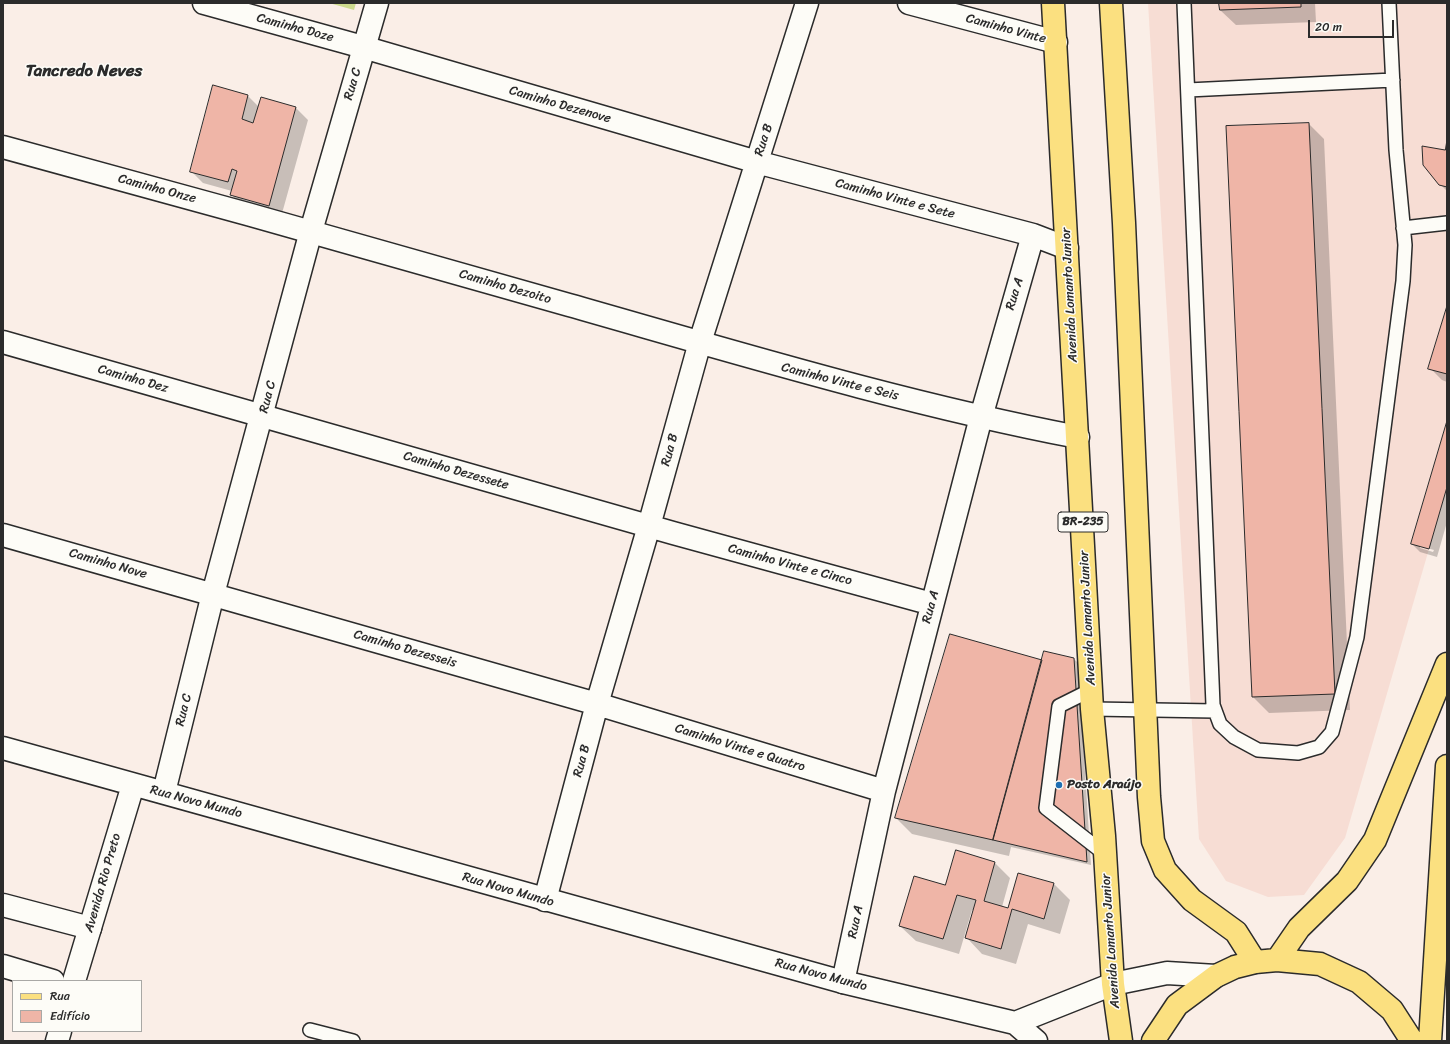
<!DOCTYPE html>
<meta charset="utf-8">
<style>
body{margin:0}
#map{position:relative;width:1450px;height:1044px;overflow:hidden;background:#faeee7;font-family:Sriracha,sans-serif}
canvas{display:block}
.frame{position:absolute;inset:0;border:4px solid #2b2b2b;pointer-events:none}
.legend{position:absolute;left:12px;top:980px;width:130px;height:52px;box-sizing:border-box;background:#fdfcf7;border:1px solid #a9a8a5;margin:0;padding:5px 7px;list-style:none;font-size:12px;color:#2b2b2b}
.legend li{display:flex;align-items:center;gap:8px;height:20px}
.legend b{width:20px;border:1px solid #a9a8a5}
.scale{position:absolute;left:1308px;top:20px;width:86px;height:18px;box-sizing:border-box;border:2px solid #2b2b2b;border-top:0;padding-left:5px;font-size:12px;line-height:14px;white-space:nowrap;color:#2b2b2b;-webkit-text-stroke:3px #fdfcf7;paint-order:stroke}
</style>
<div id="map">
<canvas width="1450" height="1044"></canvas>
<div class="frame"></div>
<ul class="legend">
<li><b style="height:5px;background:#fbe080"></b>Rua</li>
<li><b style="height:11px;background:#efb5a7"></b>Edifício</li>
</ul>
<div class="scale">20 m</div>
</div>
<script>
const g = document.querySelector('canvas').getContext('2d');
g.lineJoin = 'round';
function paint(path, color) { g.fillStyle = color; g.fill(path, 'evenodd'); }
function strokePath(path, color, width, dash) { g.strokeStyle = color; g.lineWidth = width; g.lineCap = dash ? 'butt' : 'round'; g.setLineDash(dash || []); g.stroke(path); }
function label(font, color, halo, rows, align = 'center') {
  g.font = font + ' Sriracha,sans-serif'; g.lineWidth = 3; g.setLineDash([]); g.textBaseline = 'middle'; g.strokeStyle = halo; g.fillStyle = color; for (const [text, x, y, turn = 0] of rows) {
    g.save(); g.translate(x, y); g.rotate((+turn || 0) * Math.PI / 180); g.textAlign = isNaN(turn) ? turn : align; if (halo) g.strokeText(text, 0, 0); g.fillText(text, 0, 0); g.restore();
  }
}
paint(new Path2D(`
 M1148,3H1447V487L1345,838L1304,895L1268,897L1226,881L1199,839Z`), '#f7ddd4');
paint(new Path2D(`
 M329,3H356L354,10Z`), '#cdda8d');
paint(new Path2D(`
 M1220,3H1315L1316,22L1236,25L1220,10Z
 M214,86L248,96L259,107L262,98L296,108L308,120L281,217L243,207L231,194L232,191L203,183L191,171Z
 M1309,124L1324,139L1350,710L1269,713L1253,697L1228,127Z
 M1447,147V191L1440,184Z
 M1447,310V382L1442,380L1430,368Z
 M1447,425V522L1437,557L1420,552L1412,544ZM1420,546L1434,550L1433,552L1420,548Z
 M1074,659L1078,663L1091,865L1011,847L1009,856L912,834L896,818L1041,661Z
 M995,863L1010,878L1002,907L1008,909L1018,874L1054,884L1070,900L1060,934L1028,924L1016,964L982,954L967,938L974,910H972L959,954L916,941L900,926L946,887Z`), '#0003');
const building = new Path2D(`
 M1219,3H1301V7L1220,10Z
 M213,85L248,95L242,119L253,123L261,97L296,107L269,206L230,195L237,171L232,169L228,182L190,172Z
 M1309,123L1335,694L1252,697L1226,126Z
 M1447,140V187L1439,185L1423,165L1422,146L1445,150Z
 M1447,306V374L1428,369Z
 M1447,421V487L1429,549L1411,544Z
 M950,634L1042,660L993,840L895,818Z
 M1044,651L1074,658L1087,862L993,840Z
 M956,850L995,862L984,901L1008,908L1018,873L1054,883L1044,919L1012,909L1001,949L965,938L976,900L957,895L943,939L899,926L914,876L945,885Z`);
paint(building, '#efb5a7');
strokePath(building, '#2b2b2b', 1);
const lane = new Path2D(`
 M1184,3L1213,705L1220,724L1234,737L1258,750L1298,753L1319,747L1332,732L1357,637L1403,281L1405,245L1396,150L1389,3
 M1188,90L1393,80
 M1403,228L1447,223
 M1091,690L1059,706L1046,808L1105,854
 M1092,709L1215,711
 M310,1030L353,1041`);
const street = new Path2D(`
 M204,3L363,47L764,164L1033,235L1067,248
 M909,3L1056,42
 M3,147C192,198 381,251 569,305C738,353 906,404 1078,437
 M3,342L673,533L932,604
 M3,535L597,704L884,791
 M545,900L597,704L649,526L700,342L807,3
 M3,905L90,928
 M3,966L53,981
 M843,982L884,791L981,417L1033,235`);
const secondary = new Path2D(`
 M3,748L843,982L1015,1023L1036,1041
 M164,792L213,594L311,231L377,3
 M74,981L133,785
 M1015,1023L1113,984L1167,973L1216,976
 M57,1041L60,1031`);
const primary = new Path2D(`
 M1053,3L1092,709L1104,836L1113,984L1121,1041
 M1111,3L1124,223L1149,797L1153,841L1165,870L1192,900L1236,932L1255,962`);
const highway = new Path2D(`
 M1277,960L1299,928L1347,881L1375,840L1447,664
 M1153,1041L1177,1005L1216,976L1235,967L1255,962L1277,960L1320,964L1359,982L1392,1010L1412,1041
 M1430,1041L1447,766`);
strokePath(lane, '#2b2b2b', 16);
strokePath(street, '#2b2b2b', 25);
strokePath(secondary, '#2b2b2b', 25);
strokePath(primary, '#2b2b2b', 25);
strokePath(highway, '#2b2b2b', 25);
strokePath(lane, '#fdfcf7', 13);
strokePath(street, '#fdfcf7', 22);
strokePath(secondary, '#fdfcf7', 22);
strokePath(primary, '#fbe080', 22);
strokePath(highway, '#fbe080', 22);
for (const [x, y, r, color] of [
 [1059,785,4,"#1f6fb2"]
]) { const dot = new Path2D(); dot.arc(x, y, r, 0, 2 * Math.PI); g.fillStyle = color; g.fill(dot); strokePath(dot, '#fdfcf7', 1.5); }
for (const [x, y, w] of [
 [1083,522,50]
]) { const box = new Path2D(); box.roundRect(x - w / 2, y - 10, w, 20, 3); g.fillStyle = '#fdfcf7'; g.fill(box); strokePath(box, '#2b2b2b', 1); }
label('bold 12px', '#2b2b2b', null, [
 ["BR-235",1083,522]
]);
label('13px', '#2b2b2b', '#fdfcf7', [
 ["Caminho Doze",295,28,15],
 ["Caminho Vinte",1006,29,15],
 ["Rua C",353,84,-74],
 ["Caminho Dezenove",560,105,16],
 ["Rua B",764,140,-72],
 ["Caminho Onze",157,189,15],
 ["Caminho Vinte e Sete",895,199,15],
 ["Caminho Dezoito",505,287,16],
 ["Rua A",1015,294,-73],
 ["Avenida Lomanto Junior",1070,295,-93],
 ["Caminho Dez",133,379,16],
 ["Caminho Vinte e Seis",840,382,14],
 ["Rua C",268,397,-75],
 ["Rua B",670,450,-75],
 ["Caminho Dezessete",456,471,16],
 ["Caminho Nove",108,564,16],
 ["Caminho Vinte e Cinco",790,565,15],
 ["Rua A",931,607,-75],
 ["Avenida Lomanto Junior",1088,618,-93],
 ["Caminho Dezesseis",405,649,16],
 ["Rua C",184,710,-76],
 ["Caminho Vinte e Quatro",740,748,17],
 ["Rua B",582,761,-75],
 ["Rua Novo Mundo",196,802,15],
 ["Avenida Rio Preto",103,883,-74],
 ["Rua Novo Mundo",508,890,16],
 ["Rua A",856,922,-78],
 ["Avenida Lomanto Junior",1111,941,-94],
 ["Rua Novo Mundo",821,975,15]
]);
label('bold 13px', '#2b2b2b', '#fdfcf7', [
 ["Posto Araújo",1067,785]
], 'left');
label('bold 17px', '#2b2b2b', '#fdfcf7', [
 ["Tancredo Neves",84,72]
]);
</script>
